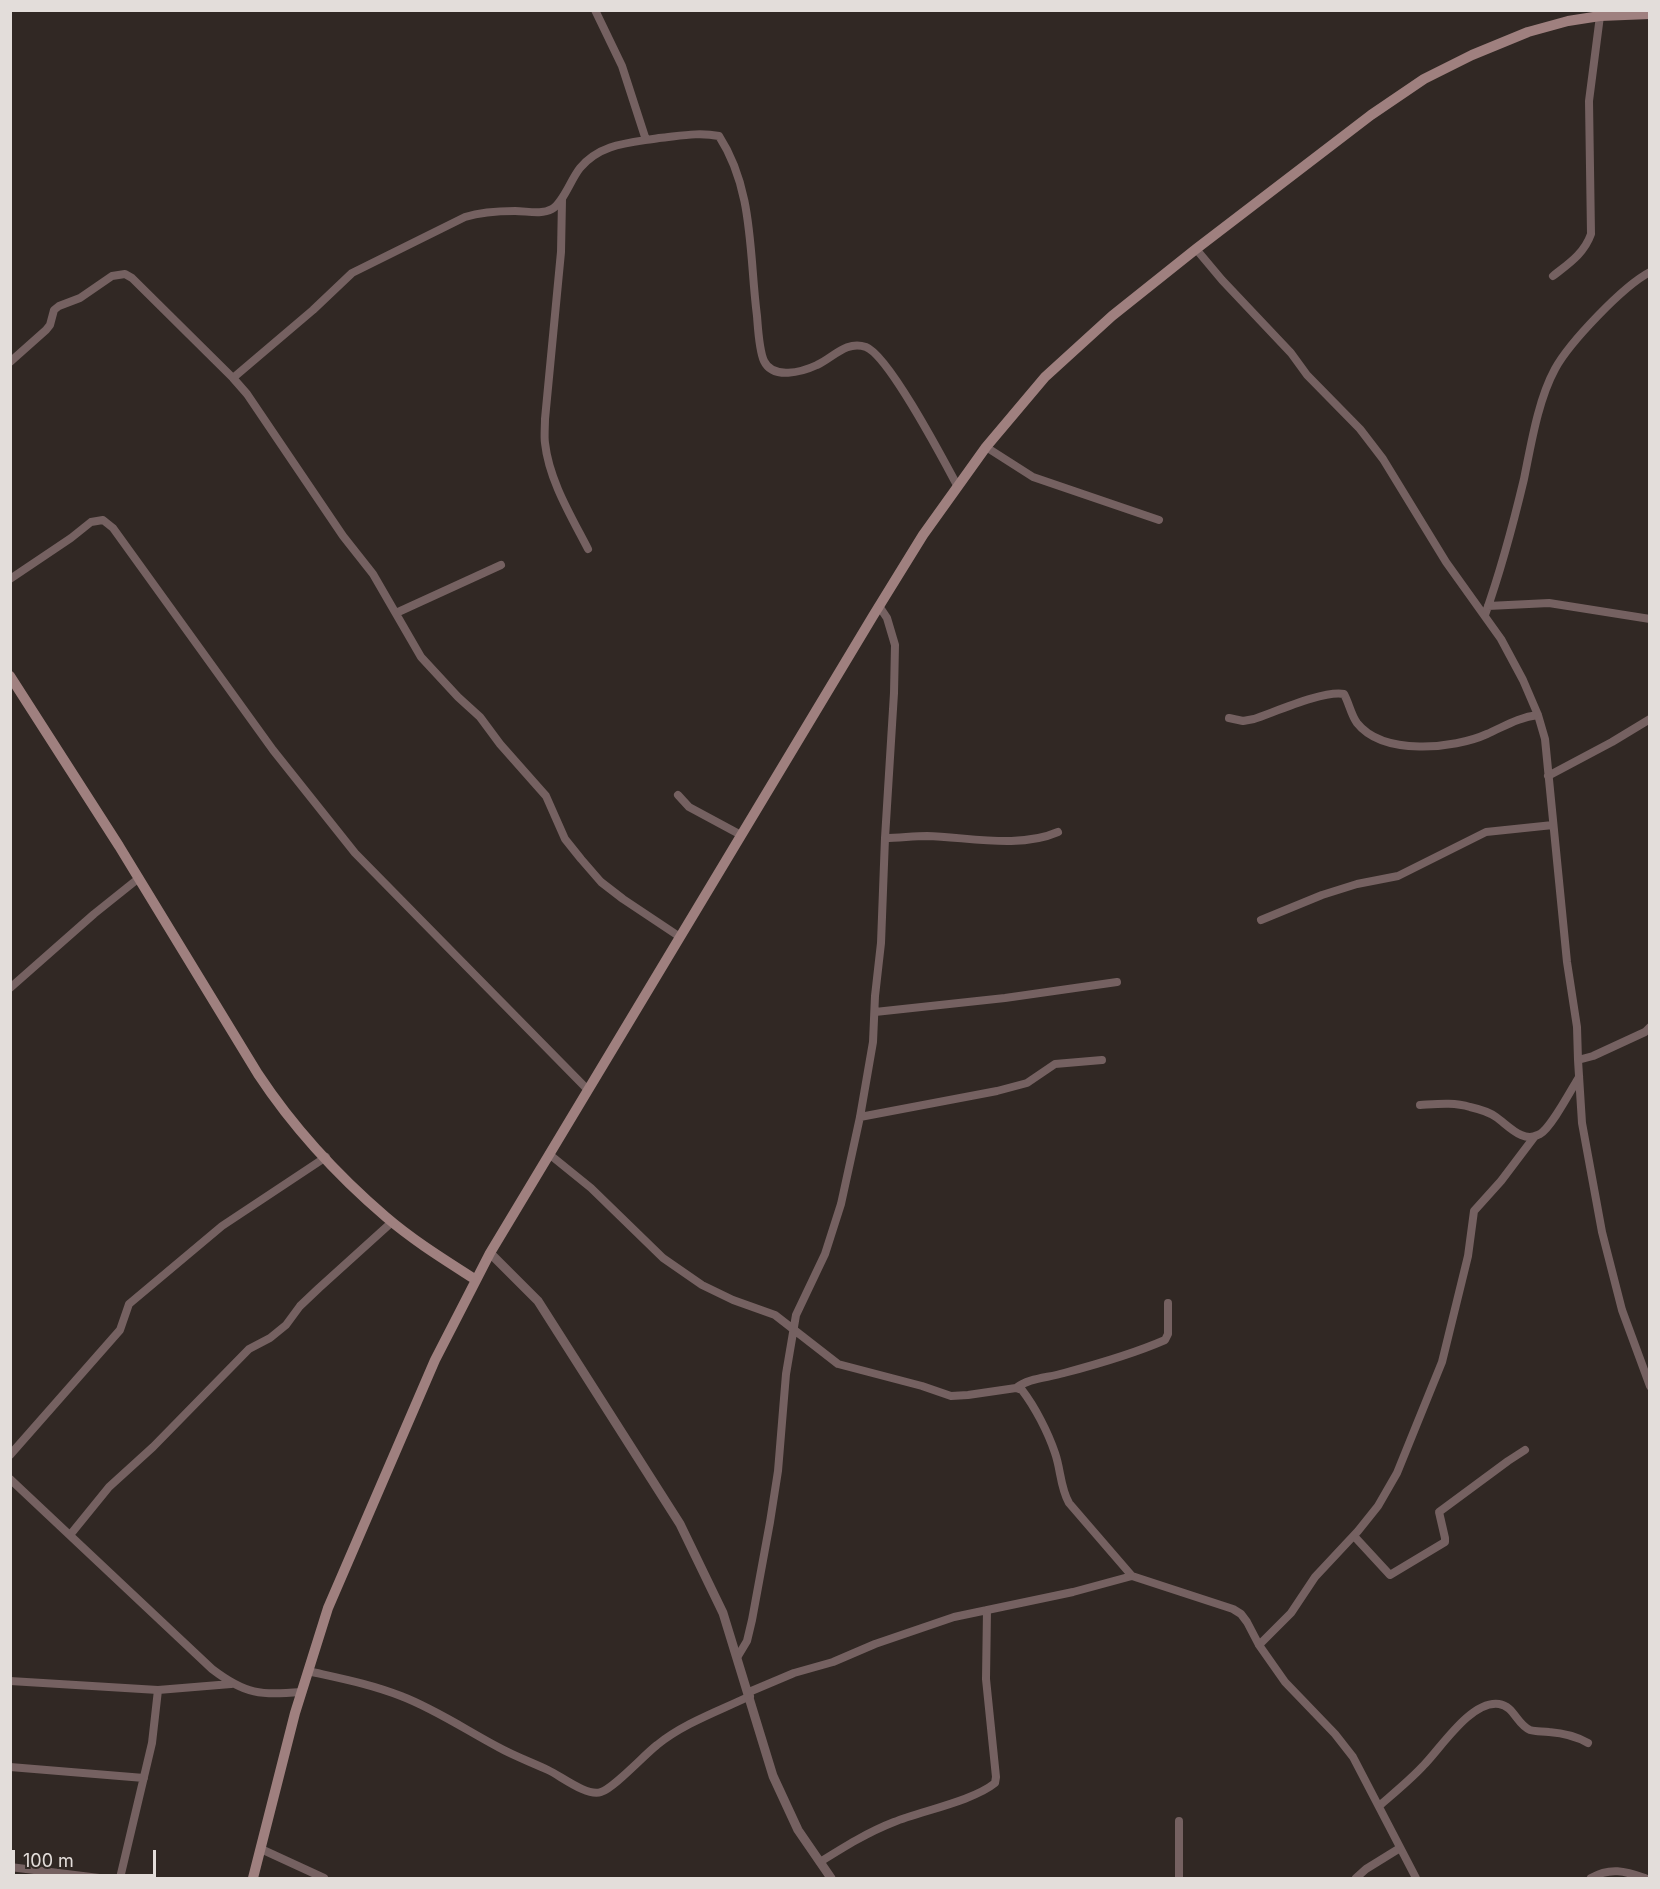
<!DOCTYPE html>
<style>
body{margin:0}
#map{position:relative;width:1660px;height:1889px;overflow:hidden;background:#312824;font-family:Inter,sans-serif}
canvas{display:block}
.frame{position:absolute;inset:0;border:12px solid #e3ddda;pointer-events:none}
.scale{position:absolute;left:12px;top:1850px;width:144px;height:27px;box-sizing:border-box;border:3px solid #e3ddda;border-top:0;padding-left:8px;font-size:18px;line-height:21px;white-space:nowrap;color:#e3ddda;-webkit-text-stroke:4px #312824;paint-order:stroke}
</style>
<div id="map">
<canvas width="1660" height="1889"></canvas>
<div class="frame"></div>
<div class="scale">100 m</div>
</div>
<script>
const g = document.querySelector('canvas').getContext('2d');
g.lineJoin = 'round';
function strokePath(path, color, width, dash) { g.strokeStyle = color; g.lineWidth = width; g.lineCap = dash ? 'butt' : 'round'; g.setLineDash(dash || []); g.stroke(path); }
strokePath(new Path2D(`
 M595,10L622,66L646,140
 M562,200L561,252L545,419C545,427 544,436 545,443C549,480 571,516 588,549
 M1196,249L1222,280L1291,353L1307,375L1360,429L1383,459L1446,562L1501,639L1523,680L1538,715L1545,739L1567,962L1577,1027L1578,1060
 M1553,276C1568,264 1584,254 1591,234L1589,101L1600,16
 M10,362L46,330L50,325L54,310L59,306L80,298L112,276L125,274L132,278L233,378L247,394L343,536L373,574L421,657L458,697L480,717L500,744L546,796L565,839L581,859L601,882L623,899L680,937
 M233,378L313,310L352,273L465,217C481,212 498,211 515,211C527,211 541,215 552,209C563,203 571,179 580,168C601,143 630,143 659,138C680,136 698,132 719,136C754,190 749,254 757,316C758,328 759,350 764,361C773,380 802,372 817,365C833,358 846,340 866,347C889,356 944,461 958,487
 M986,447L1033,477L1159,520
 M10,579L71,538L91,522L103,520L113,528L273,750L355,853L588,1090
 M1488,606L1549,603L1650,619
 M396,613L501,565
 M1485,615C1501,570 1513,525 1524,479C1531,445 1538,400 1555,369C1569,343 1623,286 1650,272
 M1229,718L1243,721L1254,719C1275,712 1324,690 1344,694C1349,703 1351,715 1357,723C1383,756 1454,749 1487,734C1505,726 1519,717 1538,715
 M1548,776L1612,742L1650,719
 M678,795L689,807L741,835
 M885,838C899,838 913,836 927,836C968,837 1019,849 1058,832
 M1261,920L1322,895L1357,884L1398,876L1486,832L1553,825
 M10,988L94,914L139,878
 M875,1012L1005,998L1117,982
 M1650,1027L1645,1032L1593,1056L1578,1060L1582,1123L1602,1232L1622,1310L1650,1386
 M1420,1105C1437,1104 1454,1102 1470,1107C1479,1109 1489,1112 1496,1117C1509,1126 1523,1144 1540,1134C1551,1128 1571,1090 1579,1077
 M860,1117L997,1091L1027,1083L1055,1064L1102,1060
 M549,1154L591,1188L663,1258L702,1285L733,1300L775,1315L838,1364L922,1386L951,1396L968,1395L1016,1388L1022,1390C1035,1407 1048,1432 1055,1453C1061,1470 1060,1487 1069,1503L1132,1576
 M1016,1388C1029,1378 1047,1378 1064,1373C1098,1364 1133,1354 1165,1340L1168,1334V1303
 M10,1455L120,1330L129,1304L222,1226L326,1157
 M10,1479L212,1669C246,1695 260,1695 302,1692
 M70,1535L109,1487L153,1447L249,1349L270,1338L286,1325L300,1306L319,1288L392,1222
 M1354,1536L1390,1575L1445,1542V1538L1439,1512L1508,1461L1525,1450
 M1259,1645L1291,1613L1315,1577L1358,1531L1378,1506L1397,1473L1442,1362L1468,1256L1474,1211L1501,1181L1535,1136
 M738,1656L747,1641L752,1620L770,1522L778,1471L786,1374L796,1315L825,1254L841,1204L860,1117L873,1042L875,996L881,943L885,838L894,693L895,645L887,618L879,606
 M308,1671C339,1678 371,1684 401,1696C435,1709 466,1730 498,1747C514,1756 531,1762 548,1770C561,1776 587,1797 601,1792C614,1788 644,1755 657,1745C684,1723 719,1711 750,1696
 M10,1681L158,1690L231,1684
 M749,1692L794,1673L833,1662L875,1644L954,1617L1073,1592L1132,1576L1233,1609L1241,1614L1247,1622L1259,1645L1285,1682L1335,1734L1353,1757L1416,1878
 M10,1767L144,1778
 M1379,1806C1394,1793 1410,1780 1423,1766C1441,1748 1471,1700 1499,1704C1514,1706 1517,1725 1530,1730C1536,1732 1543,1731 1549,1732C1562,1733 1576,1736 1588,1743
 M1179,1821V1878
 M261,1849L324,1878
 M820,1862C844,1847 868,1832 894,1822C921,1811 973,1801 995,1783L996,1777L986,1679L987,1610
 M10,1867L99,1878
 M120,1878L152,1743L158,1690
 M1356,1878L1366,1869L1400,1848
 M1591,1878C1610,1867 1625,1871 1645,1878`), '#756161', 8);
strokePath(new Path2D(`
 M490,1253L538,1301L680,1524L723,1613L773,1776L798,1830L831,1878`), '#756161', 9);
strokePath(new Path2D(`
 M10,676L119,846L258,1074C293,1127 337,1175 386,1217C414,1241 445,1260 476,1280
 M253,1878L295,1713L328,1608L435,1360L490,1253L873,616L923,535L986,447L1045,377L1112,316L1196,249L1371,115L1424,79L1472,55L1528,32L1568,21L1600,16L1650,14`), '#9f807f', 10);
</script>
